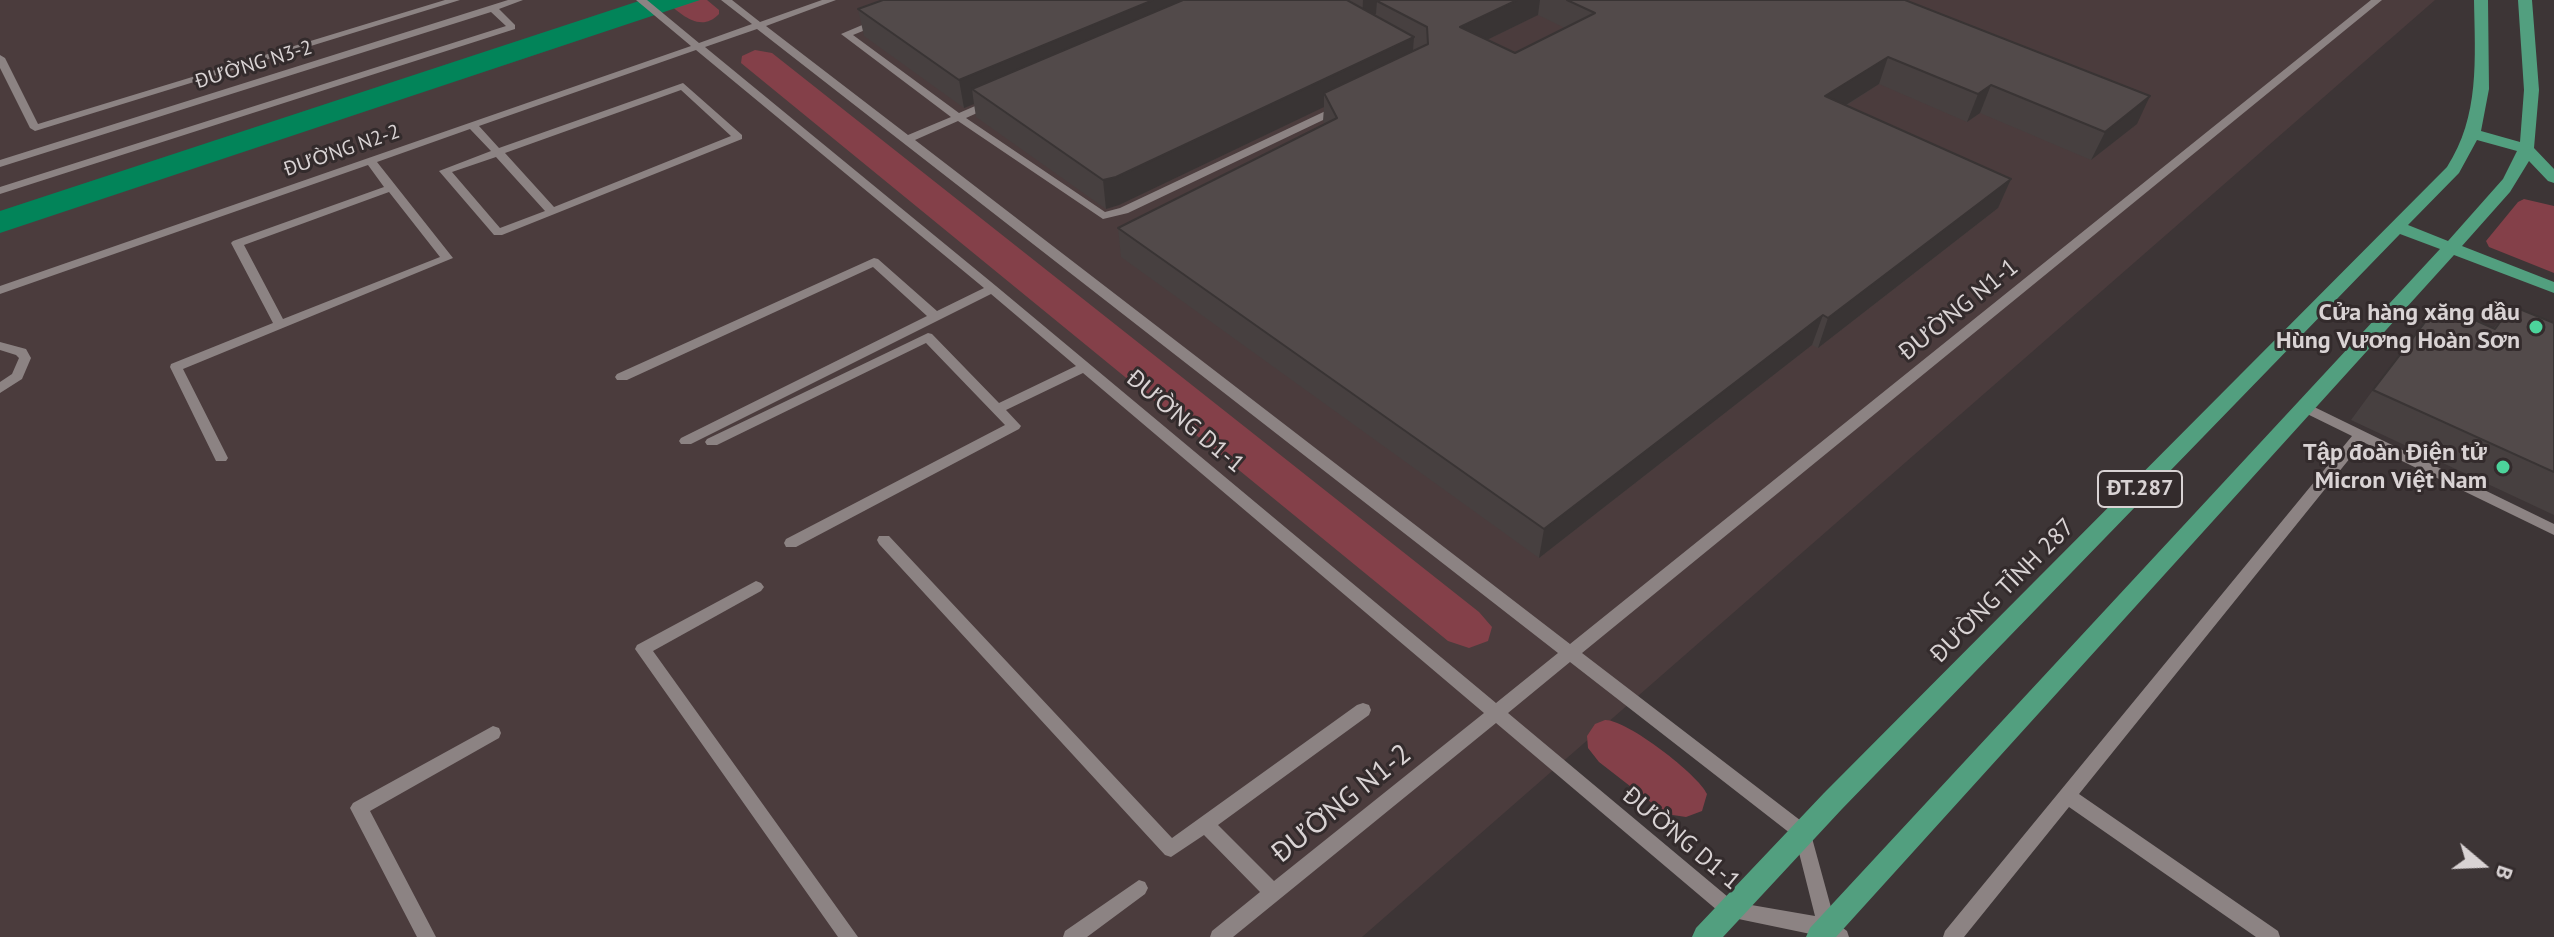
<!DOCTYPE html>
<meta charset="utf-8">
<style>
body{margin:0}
#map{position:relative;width:2554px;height:937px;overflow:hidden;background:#3d3536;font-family:"PT Sans",sans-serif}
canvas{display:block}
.north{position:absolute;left:2442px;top:825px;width:80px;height:80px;-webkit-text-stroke:6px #332b2c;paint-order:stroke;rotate:109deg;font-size:22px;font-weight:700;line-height:32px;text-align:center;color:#d9d3d4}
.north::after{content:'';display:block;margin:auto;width:28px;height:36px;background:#d9d3d4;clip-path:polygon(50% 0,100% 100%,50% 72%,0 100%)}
</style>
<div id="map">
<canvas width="2554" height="937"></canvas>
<div class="north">B</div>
</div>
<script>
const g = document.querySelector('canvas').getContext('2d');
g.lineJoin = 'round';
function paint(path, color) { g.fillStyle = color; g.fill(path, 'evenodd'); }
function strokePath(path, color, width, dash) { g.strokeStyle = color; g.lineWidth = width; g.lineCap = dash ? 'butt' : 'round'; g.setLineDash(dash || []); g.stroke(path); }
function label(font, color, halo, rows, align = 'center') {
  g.font = font + ' "PT Sans",sans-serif'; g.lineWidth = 6; g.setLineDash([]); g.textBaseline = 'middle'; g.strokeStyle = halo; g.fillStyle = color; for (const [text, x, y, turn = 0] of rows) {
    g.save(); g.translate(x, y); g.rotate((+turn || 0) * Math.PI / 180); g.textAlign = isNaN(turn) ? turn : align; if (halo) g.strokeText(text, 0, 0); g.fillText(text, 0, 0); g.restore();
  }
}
paint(new Path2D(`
 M0,0H2435L1362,937H0Z`), '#4b3c3d');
paint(new Path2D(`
 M664,0H707L719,10V14C700,34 680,13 664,0Z
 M755,50L772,53L1479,612L1492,627L1488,641L1469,648L1448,641L741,63L742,56Z
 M2524,199L2554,206V273L2489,247L2486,241L2518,202Z
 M1605,720C1626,719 1699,775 1707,794L1702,811L1686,817L1666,814L1599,762L1588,748L1587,736L1595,724Z`), '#844049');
paint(new Path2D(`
 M642,0H700L0,233V211Z`), '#028459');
paint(new Path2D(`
 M445,0H460L35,131L30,128L0,68V55L5,58L38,124Z
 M508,0H523L499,9L515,25V29L0,194V187L506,26L491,12L0,167V160Z
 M636,0H647L699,43L752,24L721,0H732L760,22L822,0H836L766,26L908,135L951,117L841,34L874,20H880V24L853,35L959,113L989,100H997V104L966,118L1105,212L1120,208L1334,107H1342V111L1128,213L1103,219L958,121L915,140L1570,644L2371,0H2382L1582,653L1809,827L1835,922L1847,931L1849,937H1825L1724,916L1496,723L1233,937H1210L1212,931L1260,892L1204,835L1171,857L1165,855L879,544L877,540L879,536H889L1172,838L1357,705L1363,703L1369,705L1371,710L1369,715L1218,825L1274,881L1484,713L1083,373L1006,410L1021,426L1019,429L796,547H786L784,543L786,539L1005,425L926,343L717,445H707L705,442L707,439L928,333L932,334L999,403L1076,366L991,294L691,444H681L679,441L681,438L927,316L873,267L627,380H617L615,377L617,374L874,258L878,259L937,311L984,288L696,50L479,126L499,148L683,83L742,135V139L502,235H494L439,171L491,151L470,129L377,162L453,258L183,369L228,458L226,461H216L170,367L171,364L273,323L231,243L233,241L384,187L368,165L0,294V286L691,46ZM757,29L1558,653L1496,703L996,286L705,47ZM681,90L731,136L554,207L505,153ZM496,157L545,211L500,228L452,172ZM389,192L440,257L283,319L244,245ZM1570,662L1795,837L1815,916L1734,902L1508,713Z
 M0,342L26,349L31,358L22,379L0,393V382L12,374L19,358L16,355L0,350Z
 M2304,402L2554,524V535L2363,442L2079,794L2278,931L2280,937H2256L2069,807L1964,937H1943L1945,931L2352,436L2299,410L2297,407L2299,404Z
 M756,581L761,583L764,587L761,591L653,651L858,937H838L635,649L637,645Z
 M493,726L499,728L501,733L499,738L370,811L436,937H417L350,808L353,803Z
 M1139,880L1145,882L1148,888L1145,894L1087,937H1063L1065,931Z`), '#8c8383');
paint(new Path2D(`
 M2474,0H2488L2489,89L2481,131L2520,142L2524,90L2518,0H2532L2539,90L2534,148L2554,169V183L2548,181L2529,161L2510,192L2462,246L2554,282V293L2454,255L1836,937H1806L1810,928L2440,249L2400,234L1842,809L1723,937H1692L1696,928L1824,793L2447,167C2480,116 2475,59 2474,0ZM2477,140L2517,151L2503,179L2448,241L2408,225L2459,173Z`), '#529f7f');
paint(new Path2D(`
 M883,0H1905L2137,124L2091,160L1980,113L1967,122L1879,84L1846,106L2011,179L1998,208L1818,348L1812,345L1539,558L1121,257L1118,228L1325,124L1323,121L1324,107L1119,205L1106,209L976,117L974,104L964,108L864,36L858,9ZM1538,15L1565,28L1515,53L1487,40Z
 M2512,306L2554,323V515L2351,420L2373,390L2494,328Z`), '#474040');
paint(new Path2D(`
 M1153,0H1217L972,89L974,104L964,108L959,80Z
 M1363,0H1408L1377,1L1376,14L1362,21Z
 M1517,0H1540L1538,15L1458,54L1460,27Z
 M1414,37L1412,64L1324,93V107L1119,205L1106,209L1103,180Z
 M1888,57L1879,84L1816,124L1825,96Z
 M1991,85L1980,113L1967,122L1978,94Z
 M2150,96L2137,124L2091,160L2105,132Z
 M2011,179L1998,208L1818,348L1828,318Z
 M1823,315L1812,345L1539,558L1544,529Z`), '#393434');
const building = new Path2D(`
 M883,0H1153L959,80L858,9Z
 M1183,0H1347L1414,37L1116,177L1103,180L972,89Z
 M1380,0H1517L1460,27L1515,53L1595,13L1567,0H1905L2150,96L2105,132L1991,85L1978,94L1888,57L1825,96L2011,179L1828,318L1823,315L1544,529L1118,228L1337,118L1324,93L1428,44L1427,27L1377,1Z
 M2439,304L2495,329L2512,306L2554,323V472L2373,390Z`);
paint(building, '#524a4a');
strokePath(building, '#393434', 2);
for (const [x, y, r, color] of [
 [2536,327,8,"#4cd39b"],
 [2503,467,8,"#4cd39b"]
]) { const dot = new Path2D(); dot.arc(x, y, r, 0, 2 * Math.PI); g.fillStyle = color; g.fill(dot); strokePath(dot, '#332b2c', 3); }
label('20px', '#d9d3d4', '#332b2c', [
 ["ĐƯỜNG N3-2",254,65,-17],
 ["ĐƯỜNG N2-2",342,151,-19]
]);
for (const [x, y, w] of [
 [2140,489,84]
]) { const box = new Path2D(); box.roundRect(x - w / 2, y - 18, w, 36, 6); g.fillStyle = '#332b2c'; g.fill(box); strokePath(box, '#d9d3d4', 2); }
label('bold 22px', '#d9d3d4', null, [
 ["ĐT.287",2140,489]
]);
label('24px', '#d9d3d4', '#332b2c', [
 ["ĐƯỜNG N1-1",1959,310,-39],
 ["ĐƯỜNG D1-1",1185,422,40],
 ["ĐƯỜNG TỈNH 287",2003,591,-45],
 ["ĐƯỜNG D1-1",1681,839,40]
]);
label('bold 24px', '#d9d3d4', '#332b2c', [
 ["Cửa hàng xăng dầu",2520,313],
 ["Hùng Vương Hoàn Sơn",2520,341],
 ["Tập đoàn Điện tử",2487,453],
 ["Micron Việt Nam",2487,481]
], 'right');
label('28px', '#d9d3d4', '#332b2c', [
 ["ĐƯỜNG N1-2",1342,804,-39]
]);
</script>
